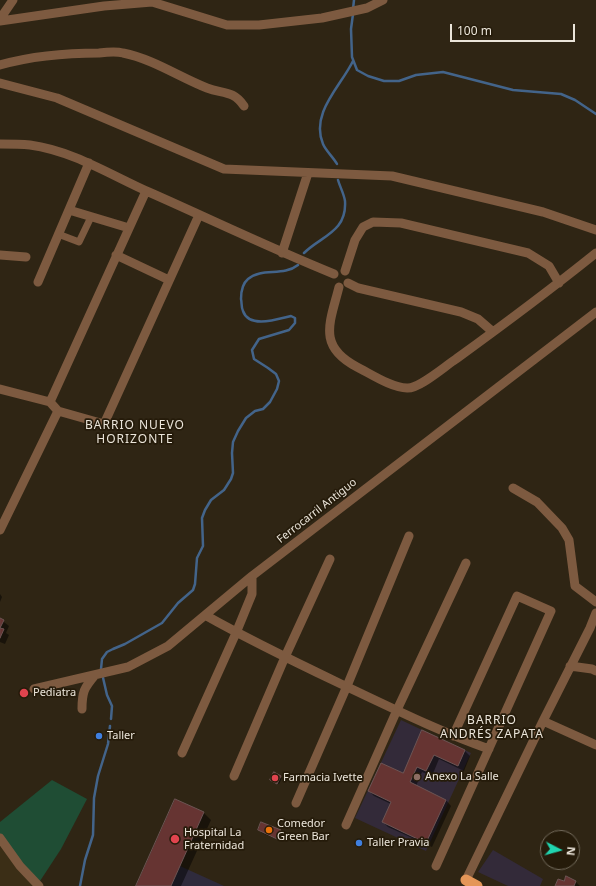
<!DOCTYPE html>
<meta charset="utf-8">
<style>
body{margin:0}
#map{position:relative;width:596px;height:886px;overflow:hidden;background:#2f2514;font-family:"Noto Sans",sans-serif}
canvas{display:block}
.north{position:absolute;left:540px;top:830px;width:40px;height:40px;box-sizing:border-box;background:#251b0a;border:1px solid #746c5d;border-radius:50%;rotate:96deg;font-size:11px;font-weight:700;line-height:16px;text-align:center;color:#ebe5da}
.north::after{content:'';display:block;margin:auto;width:14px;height:18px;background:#20d5b0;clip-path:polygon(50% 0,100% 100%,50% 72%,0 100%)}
.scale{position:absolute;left:450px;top:24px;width:125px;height:18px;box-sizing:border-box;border:2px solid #ebe5da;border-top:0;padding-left:5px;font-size:12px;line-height:14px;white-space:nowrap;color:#ebe5da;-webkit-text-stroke:3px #251b0a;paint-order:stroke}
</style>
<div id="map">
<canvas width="596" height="886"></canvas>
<div class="north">N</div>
<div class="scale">100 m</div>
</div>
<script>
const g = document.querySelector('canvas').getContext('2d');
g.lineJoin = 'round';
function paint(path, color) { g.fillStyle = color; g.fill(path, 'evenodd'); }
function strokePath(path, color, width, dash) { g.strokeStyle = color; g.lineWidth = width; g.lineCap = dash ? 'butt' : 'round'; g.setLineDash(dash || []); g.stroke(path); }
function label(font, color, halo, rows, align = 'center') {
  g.font = font + ' "Noto Sans",sans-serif'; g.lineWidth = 3.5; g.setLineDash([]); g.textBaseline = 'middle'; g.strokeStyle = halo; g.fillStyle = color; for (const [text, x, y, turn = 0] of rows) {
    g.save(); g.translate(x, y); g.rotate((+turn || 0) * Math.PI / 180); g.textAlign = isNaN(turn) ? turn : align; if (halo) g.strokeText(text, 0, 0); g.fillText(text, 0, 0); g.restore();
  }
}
paint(new Path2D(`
 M0,844L34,886H0Z`), '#3b2e16');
paint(new Path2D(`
 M180,866L224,886H171Z`), '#2f2b3c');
paint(new Path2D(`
 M401,720L471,753L426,851L355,818Z
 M493,850L543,879L540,886H508L478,872Z`), '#332a39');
paint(new Path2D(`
 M52,780L87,799L61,849L40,881L18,861L0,836V822Z`), '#1f4d34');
paint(new Path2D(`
 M0,594L2,597L0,602Z
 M0,619L9,626L6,633L9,635L5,644L0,642Z
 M423,731L465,751L470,756L464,771L439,759L432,776L422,772L416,786L446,800L451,806L432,847L388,827L383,822L391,804L374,796L369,791L403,774Z
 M280,777L282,778L279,784L271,780Z
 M176,800L204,813L211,820L181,886H137Z
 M259,830L280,831L284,834L281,841L262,833Z
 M575,881L580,886H557Z`), '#0007');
strokePath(new Path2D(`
 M353,9L354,0
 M353,14L351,29L352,57L357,70L368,76L384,81H399L416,75L443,72L513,90L561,94L575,100L596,114
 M337,164C333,157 326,151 323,144C310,113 341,86 353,61
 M304,253C321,236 347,232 345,201C344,194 340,187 338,180
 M111,719L112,706L107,695L101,669L102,659L107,652L113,649L125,644L162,623L178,603L193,590L195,584L197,558L203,546L202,518L205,510L211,500L224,490L231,479L233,473L232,453L233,442L238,431L246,418L255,411L263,409L270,402L277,389L279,381L276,374L268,368L254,359L252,350L259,339L289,330L295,323V318L291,316C278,319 249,329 243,311C241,307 242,303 241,299C241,292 242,284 248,279C262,267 283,277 298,265
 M80,886L85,860L93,835L94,798L98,776L108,744L110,726`), '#43648a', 2.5);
const building = new Path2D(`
 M0,618L4,620L0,628L4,629L0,638Z
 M422,730L465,750L458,766L434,755L426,771L417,767L410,782L446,800L426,843L382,822L391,802L368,791L381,763L403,773Z
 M274,772L281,776L277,784L270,780Z
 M175,799L204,812L171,886H136Z
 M261,822L281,830L277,839L258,830Z
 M566,876L576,881L574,886H555L558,879L564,881Z`);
paint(building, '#663432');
strokePath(building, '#6c5453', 1);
strokePath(new Path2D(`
 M58,234L79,242L91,217`), '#7d5a40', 7);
strokePath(new Path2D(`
 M152,2L227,25H259L322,18L367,8L383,0
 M0,19L13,0
 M0,21L104,6L152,2L156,0
 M0,65C32,56 66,53 99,53C107,52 116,51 123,53C153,59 179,77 207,88C223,94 233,90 244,106
 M0,83L57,98L224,169L392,176L543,212L596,230
 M0,144C10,144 20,144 30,145C74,151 112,176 151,193C212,220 272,249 334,274
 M69,210L129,228
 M282,253L308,173
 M0,255L26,257
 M116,255L169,280
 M345,271L355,240L363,227L373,222L401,223L528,253L549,266L559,283
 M38,282L89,163
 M348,283L358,288L461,312L478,319L493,332
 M339,287C330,323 317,346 357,367C371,374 392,388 407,388C419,389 445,366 456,359C503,325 550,290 596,253
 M0,389L50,402
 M58,411L104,424L199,215
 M513,488L537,502L562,528L569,540L575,586L596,602
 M0,530L58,411L50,402L146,191
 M205,615C249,640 295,662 341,684C390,707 438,731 489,749
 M570,666L592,669L596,671
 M34,689L128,667L168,646L252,576L596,312
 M82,709C82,692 84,688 95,675
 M543,721L596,745
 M182,753L236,633L252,594V576
 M234,776L285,657L330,559
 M296,803L347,686L409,536
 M346,825L397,710L466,563
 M0,838L20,866L39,886
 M436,866L551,611L517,596L453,736
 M466,880L543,721L590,628L596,613`), '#7d5a40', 9);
strokePath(new Path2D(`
 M466,880L477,886`), '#e49658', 11);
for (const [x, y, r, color] of [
 [24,693,5,"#e0444e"],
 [99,736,4,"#3f7fe0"],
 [417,777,4,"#8d6e63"],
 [275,778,4,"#e0444e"],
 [269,830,4,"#e8710a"],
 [175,839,5,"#e0444e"],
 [359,843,4,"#3f7fe0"]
]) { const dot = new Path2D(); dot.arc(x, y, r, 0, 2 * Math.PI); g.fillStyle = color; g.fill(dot); strokePath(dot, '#251b0a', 1.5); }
label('11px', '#ebe5da', '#251b0a', [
 ["Ferrocarril Antiguo",317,511,-38]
]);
label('11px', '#ebe5da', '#251b0a', [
 ["Pediatra",33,693],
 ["Taller",107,736],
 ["Anexo La Salle",425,777],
 ["Farmacia Ivette",283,778],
 ["Comedor",277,824],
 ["Green Bar",277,837],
 ["Hospital La",184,833],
 ["Fraternidad",184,846],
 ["Taller Pravia",367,843]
], 'left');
g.letterSpacing = '1px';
label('12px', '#ebe5da', '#251b0a', [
 ["BARRIO NUEVO",135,426],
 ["HORIZONTE",135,440],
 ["BARRIO",492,721],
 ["ANDRÉS ZAPATA",492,735]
]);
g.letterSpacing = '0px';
</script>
